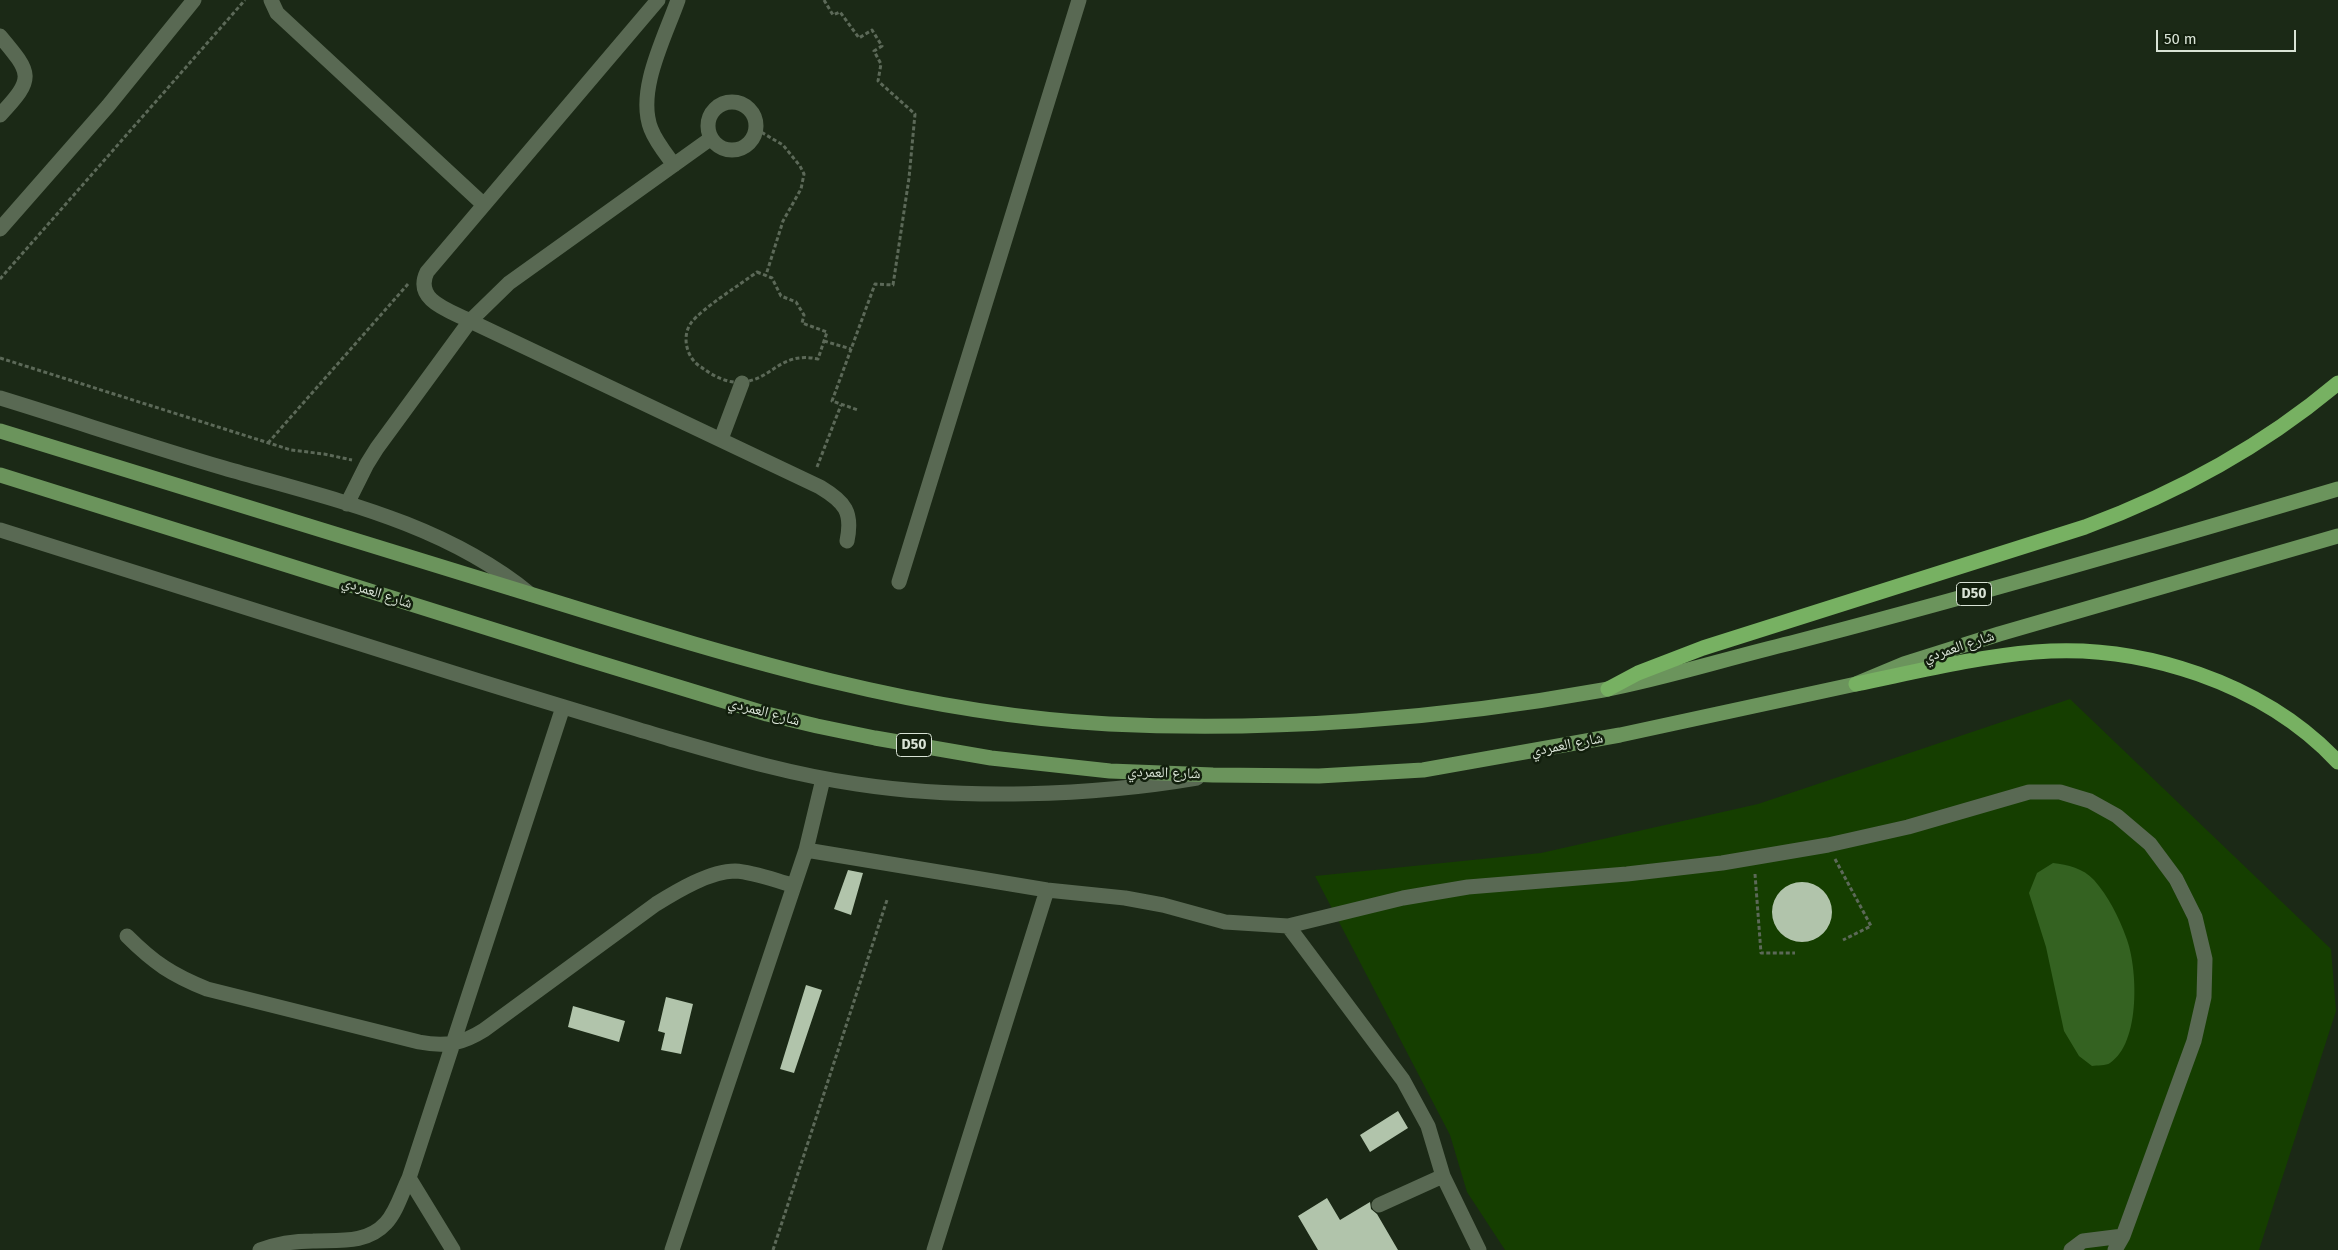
<!DOCTYPE html>
<meta charset="utf-8">
<style>
body{margin:0}
#map{position:relative;width:2338px;height:1250px;overflow:hidden;background:#1b2916;font-family:"Fira Sans",sans-serif}
canvas{display:block}
.scale{position:absolute;left:2156px;top:30px;width:140px;height:22px;box-sizing:border-box;border:2px solid #d9e3d6;border-top:0;padding-left:6px;font-size:15px;line-height:18px;white-space:nowrap;color:#d9e3d6;-webkit-text-stroke:4px #121f0d;paint-order:stroke}
</style>
<div id="map">
<canvas width="2338" height="1250"></canvas>
<div class="scale">50 m</div>
</div>
<script>
const g = document.querySelector('canvas').getContext('2d');
g.lineJoin = 'round';
function paint(path, color) { g.fillStyle = color; g.fill(path, 'evenodd'); }
function strokePath(path, color, width, dash) { g.strokeStyle = color; g.lineWidth = width; g.lineCap = dash ? 'butt' : 'round'; g.setLineDash(dash || []); g.stroke(path); }
function label(font, color, halo, rows, align = 'center') {
  g.font = font + ' "Fira Sans","Noto Naskh Arabic",sans-serif'; g.lineWidth = 5; g.setLineDash([]); g.textBaseline = 'middle'; g.strokeStyle = halo; g.fillStyle = color; for (const [text, x, y, turn = 0] of rows) {
    g.save(); g.translate(x, y); g.rotate((+turn || 0) * Math.PI / 180); g.textAlign = isNaN(turn) ? turn : align; if (halo) g.strokeText(text, 0, 0); g.fillText(text, 0, 0); g.restore();
  }
}
paint(new Path2D(`
 M2070,699L2331,949L2336,1011L2259,1250H1505L1467,1192L1450,1135L1315,876L1541,853L1758,804Z`), '#153e00');
paint(new Path2D(`
 M2053,863C2068,865 2083,868 2094,880C2108,896 2119,917 2126,937C2138,967 2141,1043 2110,1063C2106,1066 2097,1065 2092,1066L2079,1056L2064,1031L2046,947L2029,893L2037,873Z`), '#346221');
paint(new Path2D(`
 M848,870L863,873L851,915L834,909Z
 M1772 912a30 30 0 1 1 60 0a30 30 0 1 1-60 0Z
 M806,985L822,990L794,1073L780,1069Z
 M666,997L693,1004L681,1054L661,1050L665,1033L658,1031Z
 M573,1006L625,1021L619,1042L568,1027Z
 M1398,1111L1408,1128L1370,1152L1360,1135Z
 M1327,1198L1340,1220L1370,1202L1371,1209L1377,1214L1398,1250H1318L1298,1216Z`), '#b1c4ab');
strokePath(new Path2D(`
 M824,0L833,15L840,12L859,38L872,30L882,46L874,51L881,64L878,81L915,114L909,178L893,285L875,284L832,401L858,410
 M756,129L783,145L800,166L804,174L801,189L783,221L766,275
 M757,272L772,278L781,296L796,302L804,315L802,323L827,332L818,359C780,351 773,379 743,382C728,384 713,376 701,367C687,359 681,337 691,323C701,309 741,284 757,272Z
 M0,279L245,0
 M824,341L851,349
 M0,358L291,450L324,454L352,460
 M268,443L408,284
 M817,467L841,405
 M1835,859L1871,926L1843,940
 M1755,874L1761,953H1795
 M773,1250L887,900`), '#5c6958', 3, [4, 2.5]);
strokePath(new Path2D(`
 M271,0L277,13L484,205
 M658,0L427,272C413,301 451,311 470,321L820,487C845,502 853,512 847,541
 M0,36C32,74 35,78 0,115
 M708 126a24 24 0 1 1 48 0a24 24 0 1 1-48 0Z
 M674,165C666,154 656,142 651,129C636,91 665,37 678,0
 M0,229L108,106L194,0
 M0,398C75,421 149,446 224,468C331,499 442,522 530,594
 M721,439L742,383
 M347,504L367,464L377,448L470,321L509,283L710,139
 M0,530C150,577 300,624 450,672C523,695 597,717 670,739C732,757 793,775 857,784C962,800 1092,796 1197,778
 M899,582L1079,0
 M806,850L1047,890L1125,898L1163,905L1225,922L1288,926L1403,898L1468,887L1627,874L1722,863L1828,845L1908,827L2029,792H2060L2090,801L2117,816L2150,844L2176,879L2195,917L2205,959L2204,997L2194,1041L2123,1236L2115,1250
 M1288,926L1403,1080L1428,1126L1443,1176L1479,1250
 M127,936C154,963 172,975 207,989L419,1042C445,1047 462,1044 484,1030L656,904C677,891 710,871 735,871C754,872 774,880 792,885
 M409,1178L453,1250
 M1379,1205L1443,1176
 M260,1250C276,1244 295,1241 313,1241C339,1240 367,1244 386,1223C397,1211 402,1192 409,1178L563,707
 M672,1250L806,850L823,779
 M934,1250L1047,890
 M2071,1250L2083,1241L2123,1236`), '#596953', 15);
strokePath(new Path2D(`
 M0,431C173,485 347,537 520,591C712,650 907,714 1109,724C1270,732 1444,719 1603,690C1666,678 1728,658 1791,643C1974,596 2156,543 2338,489
 M0,475L580,657L767,714L817,726L875,738L991,758L1110,771L1213,775L1319,776L1423,770L1620,735L1856,684L1904,664L1999,634L2338,536`), '#6b945c', 15);
strokePath(new Path2D(`
 M1856,684C1915,672 1975,657 2035,652C2141,643 2264,683 2338,762
 M1608,689L1638,673L1703,648L2085,527C2177,493 2262,447 2338,383`), '#77b162', 15);
for (const [x, y, w] of [
 [1974,594,35],
 [914,745,35]
]) { const box = new Path2D(); box.roundRect(x - w / 2, y - 11.5, w, 23, 4); g.fillStyle = '#121f0d'; g.fill(box); strokePath(box, '#d9e3d6', 1); }
label('bold 14px', '#d9e3d6', null, [
 ["D50",1974,594],
 ["D50",914,745]
]);
label('15px', '#d9e3d6', '#121f0d', [
 ["شارع العمردي",377,593,18],
 ["شارع العمردي",1959,647,-18],
 ["شارع العمردي",764,712,15],
 ["شارع العمردي",1567,745,-11],
 ["شارع العمردي",1164,773,2]
]);
</script>
